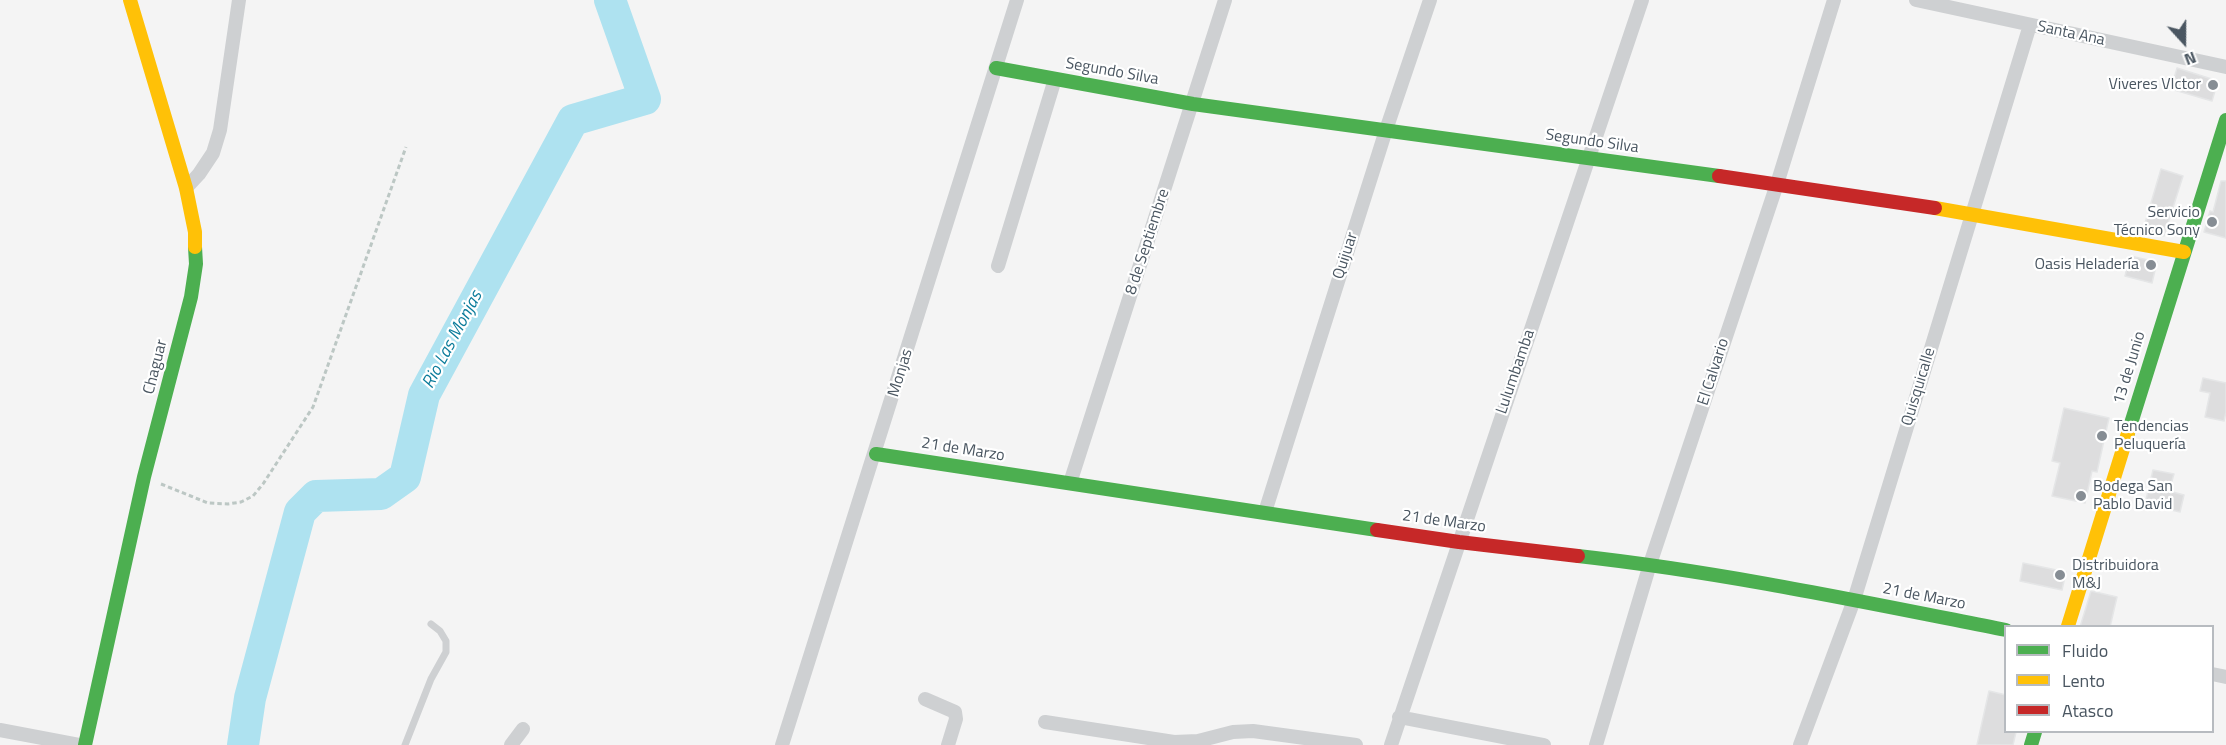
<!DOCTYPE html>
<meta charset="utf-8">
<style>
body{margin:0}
#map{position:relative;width:2226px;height:745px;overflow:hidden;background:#f4f4f4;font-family:"Titillium Web",sans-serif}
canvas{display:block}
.legend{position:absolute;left:2004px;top:625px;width:210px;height:108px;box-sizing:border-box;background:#fff;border:2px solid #b7bbc0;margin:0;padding:8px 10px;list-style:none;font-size:18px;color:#4a5661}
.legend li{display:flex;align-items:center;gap:12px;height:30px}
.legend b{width:30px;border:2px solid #b7bbc0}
.north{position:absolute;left:2154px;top:12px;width:60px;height:60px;-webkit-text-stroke:4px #fff;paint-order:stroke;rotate:159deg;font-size:16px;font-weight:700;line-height:24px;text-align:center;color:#4a5661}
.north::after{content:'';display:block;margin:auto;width:21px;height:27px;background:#4a5661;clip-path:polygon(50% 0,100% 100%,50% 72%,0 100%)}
</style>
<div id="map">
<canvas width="2226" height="745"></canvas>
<ul class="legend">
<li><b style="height:8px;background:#4caf50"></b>Fluido</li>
<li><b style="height:8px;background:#ffc107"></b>Lento</li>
<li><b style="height:8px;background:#c62828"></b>Atasco</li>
</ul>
<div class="north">N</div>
</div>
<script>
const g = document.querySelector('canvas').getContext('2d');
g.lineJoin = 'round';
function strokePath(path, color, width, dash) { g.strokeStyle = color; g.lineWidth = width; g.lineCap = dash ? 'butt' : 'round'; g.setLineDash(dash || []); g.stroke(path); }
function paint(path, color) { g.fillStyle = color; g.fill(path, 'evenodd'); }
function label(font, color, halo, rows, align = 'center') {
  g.font = font + ' "Titillium Web",sans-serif'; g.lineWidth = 4.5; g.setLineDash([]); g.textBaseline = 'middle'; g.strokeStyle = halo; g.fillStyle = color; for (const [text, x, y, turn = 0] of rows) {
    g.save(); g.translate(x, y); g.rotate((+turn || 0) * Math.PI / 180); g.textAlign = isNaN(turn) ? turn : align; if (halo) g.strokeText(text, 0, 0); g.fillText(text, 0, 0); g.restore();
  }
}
strokePath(new Path2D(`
 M243,745L250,698L300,512L316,496L381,494L405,477L424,395L573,120L645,99L610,0`), '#aee2f0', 32);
const building = new Path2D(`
 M2177,68L2218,81L2212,101L2171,89Z
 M2161,169L2183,176L2164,236L2143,230Z
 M2221,181H2226V238L2204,232L2210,211L2213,212Z
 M2130,256L2157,262L2152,283L2125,276Z
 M2203,378L2226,383V412L2224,421L2205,417L2210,393L2200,391Z
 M2064,408L2109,418L2097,472L2092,471L2085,503L2052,496L2060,463L2052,461Z
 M2153,470L2174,474L2169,491L2184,495L2180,512L2145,504Z
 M2023,563L2066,572L2062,590L2020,581Z
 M2091,591L2117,597L2110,627H2080Z
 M1989,691L2006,695V732H2016L2013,745H1977Z`);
paint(building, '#ddddde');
strokePath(building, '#e5e6e7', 1.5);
strokePath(new Path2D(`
 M161,484L208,503L228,504L241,502L253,496L263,484L313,407L406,147`), '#bcc7c4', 3, [4.5, 3]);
strokePath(new Path2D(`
 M405,745L431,679L446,652V641L440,631L431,624`), '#ced0d2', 7);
strokePath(new Path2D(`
 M1916,0L2226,67
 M186,188L199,174L213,153L220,130L239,0
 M998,266L1055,79
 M1070,483L1225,0
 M1265,512L1386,130L1430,0
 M2212,674L2226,677
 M925,699L955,712L956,719L948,745
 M1399,717L1544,745
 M1045,722L1174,742L1198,741L1233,732L1253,731L1356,745
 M0,730L79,745
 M511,745L523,729
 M782,745L1017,0
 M1391,745L1642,0
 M1596,745L1650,564L1777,184L1834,0
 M1800,745L1854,600L2030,25`), '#ced0d2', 14);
strokePath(new Path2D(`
 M996,68L1193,104L1719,176
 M2128,433L2226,120
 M876,454L1377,530
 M1578,556C1722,572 1864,602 2006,630
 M85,745L144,477L191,297L196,264L195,247
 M2031,745L2035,732`), '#4caf50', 14);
strokePath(new Path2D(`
 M130,0L186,188L195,232V247
 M1935,208L2184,252
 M2068,626L2128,433`), '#ffc107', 14);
strokePath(new Path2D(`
 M1719,176L1935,208
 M1377,530L1459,542L1578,556`), '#c62828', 14);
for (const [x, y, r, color] of [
 [2213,85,6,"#868d94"],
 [2212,222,6,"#868d94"],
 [2151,265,6,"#868d94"],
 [2102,436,6,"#868d94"],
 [2081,496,6,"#868d94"],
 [2060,575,6,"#868d94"]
]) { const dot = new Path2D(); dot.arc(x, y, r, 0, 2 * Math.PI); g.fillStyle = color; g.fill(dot); strokePath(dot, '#fff', 2); }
label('16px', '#4a5661', '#fff', [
 ["Santa Ana",2071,34,12],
 ["Segundo Silva",1112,72,10],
 ["Segundo Silva",1592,142,8],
 ["8 de Septiembre",1148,242,-72],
 ["Quijuar",1346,256,-72],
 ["Chaguar",156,367,-76],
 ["13 de Junio",2130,368,-73],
 ["Lulumbamba",1516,372,-71],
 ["El Calvario",1714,372,-72],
 ["Monjas",901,373,-73],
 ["Quisquicalle",1919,387,-73],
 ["21 de Marzo",963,450,9],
 ["21 de Marzo",1444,522,8],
 ["21 de Marzo",1924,597,11]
]);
label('16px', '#4a5661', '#fff', [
 ["Viveres VIctor",2201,85],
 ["Servicio",2200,213],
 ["Técnico Sony",2200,231],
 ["Oasis Heladería",2139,265],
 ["Tendencias",2114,427,"left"],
 ["Peluquería",2114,445,"left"],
 ["Bodega San",2093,487,"left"],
 ["Pablo David",2093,505,"left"],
 ["Distribuidora",2072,566,"left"],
 ["M&J",2072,584,"left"]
], 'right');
label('italic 18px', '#0c7c9b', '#fff', [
 ["Rio Las Monjas",453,340,-62]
]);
</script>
